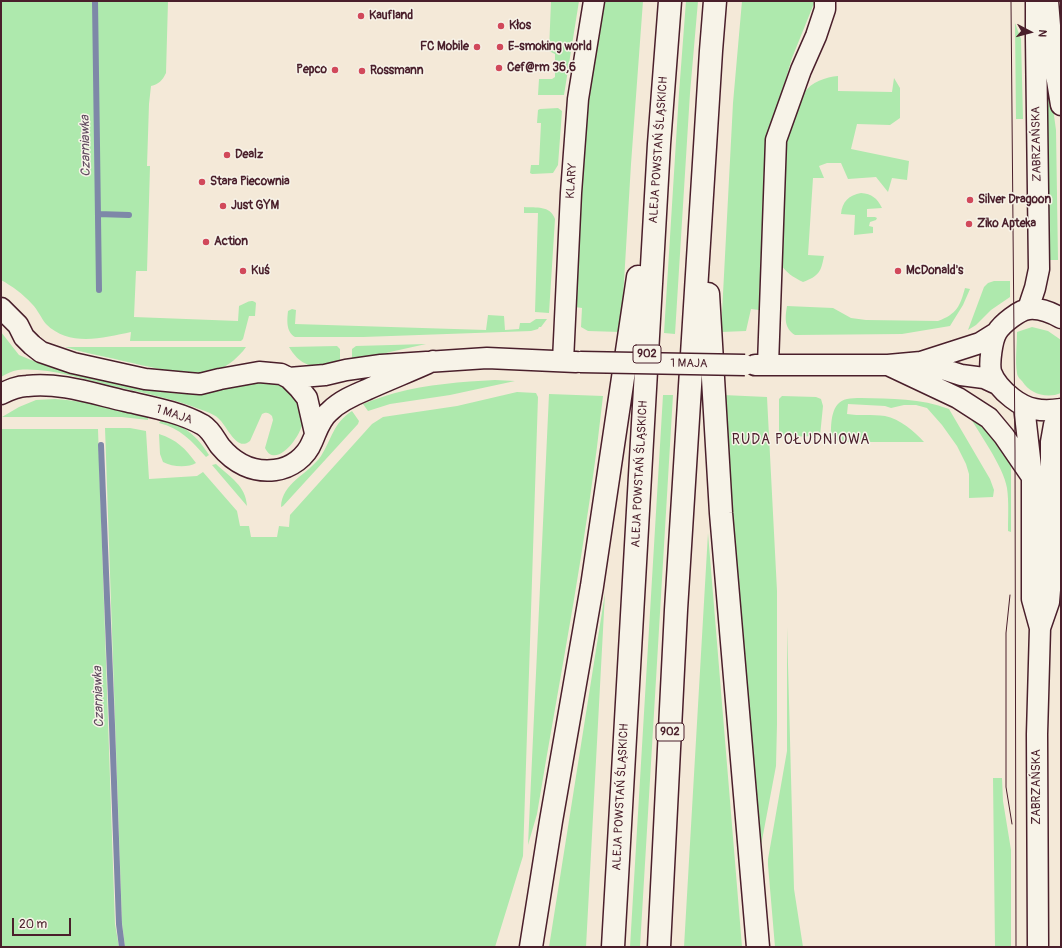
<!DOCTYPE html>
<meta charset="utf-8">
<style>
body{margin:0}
#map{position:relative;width:1062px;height:948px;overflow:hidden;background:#f4e9d8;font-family:Pangolin,sans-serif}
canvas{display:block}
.frame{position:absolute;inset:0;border:2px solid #4a1f2b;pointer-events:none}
.north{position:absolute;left:1010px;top:12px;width:40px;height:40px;-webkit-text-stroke:3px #f7f3e8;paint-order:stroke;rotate:96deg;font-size:11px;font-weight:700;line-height:16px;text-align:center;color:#4a1f2b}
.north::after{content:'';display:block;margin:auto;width:14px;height:18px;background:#4a1f2b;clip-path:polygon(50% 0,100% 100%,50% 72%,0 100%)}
.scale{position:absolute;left:12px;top:918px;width:59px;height:18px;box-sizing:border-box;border:2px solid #4a1f2b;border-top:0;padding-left:5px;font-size:12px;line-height:14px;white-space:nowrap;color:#4a1f2b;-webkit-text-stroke:3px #f7f3e8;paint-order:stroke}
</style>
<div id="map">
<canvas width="1062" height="948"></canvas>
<div class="frame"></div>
<div class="north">N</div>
<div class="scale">20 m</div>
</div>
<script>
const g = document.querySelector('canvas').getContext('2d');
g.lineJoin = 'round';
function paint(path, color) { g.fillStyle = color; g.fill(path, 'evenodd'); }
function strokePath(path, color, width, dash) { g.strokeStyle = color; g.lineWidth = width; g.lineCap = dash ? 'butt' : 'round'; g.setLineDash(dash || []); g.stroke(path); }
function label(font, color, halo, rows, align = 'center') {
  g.font = font + ' Pangolin,sans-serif'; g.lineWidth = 3; g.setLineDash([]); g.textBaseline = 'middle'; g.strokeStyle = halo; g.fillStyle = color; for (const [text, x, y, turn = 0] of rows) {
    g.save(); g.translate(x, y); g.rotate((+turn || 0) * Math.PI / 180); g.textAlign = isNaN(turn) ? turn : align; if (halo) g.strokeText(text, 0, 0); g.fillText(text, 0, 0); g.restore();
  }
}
paint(new Path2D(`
 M1,1H168L166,73C162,81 159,84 151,86L149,104L147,166H150L147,271H136L134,317L238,321L239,306C245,304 251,298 256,303L255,316H249L243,339L241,341H130L131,332C103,338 69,347 46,324C41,318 38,310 32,304C23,294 12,286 1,280Z
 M551,1H579L564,95H538L539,79H552L555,77V54L549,51Z
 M602,1H643L631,164L621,332L588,331L581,327L582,308L575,307L581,189L588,87Z
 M686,1H698L690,93L675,334L664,333L679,93Z
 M742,1H815L792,58L767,142L764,171L759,310L751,309L746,331L721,332L733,103Z
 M1015,23L1021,39L1023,119H1016Z
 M1045,50L1056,130L1058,260H1045Z
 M838,76V91L892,92L894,78L900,88V118L890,125L857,124L851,149L909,161L907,180L892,178L888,192L876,177L848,179L841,163H827L819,166L824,178H813L808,255L824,256C821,272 819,276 803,282C793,277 786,273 780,263C781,241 782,219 783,196C785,163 785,122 804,93C811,82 826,77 838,76Z
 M558,108L562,111L558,165L553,173L532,174L530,173L531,165H539L541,123H537L538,110L540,109Z
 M861,193C872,194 877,198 882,208L867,209V217H875L877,218L876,220L870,222L869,226L873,227V233L854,235L855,215L841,214C842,202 849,195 861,193Z
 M524,207C536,208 550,205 555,219L549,313L535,312L538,213H524Z
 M994,281H1010V297L991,310L976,325L968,330L984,287L988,283Z
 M965,288L970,289L963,305L950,326L902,334L795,335C784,328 785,318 787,306L833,308L851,318L866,320L938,321C957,314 960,306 965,288Z
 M292,309L296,310L295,324L486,330L488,315L504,316L505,330L519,329L520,323H530L536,319H547L541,327H539L538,329L531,331L363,337H295C286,332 287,320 288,311Z
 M1032,327L1048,331L1061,340V393C1047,399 1030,394 1022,381C1020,379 1017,376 1017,373C1015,361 1017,345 1017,332Z
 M1,332L19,355L31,360L65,370L172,393C214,396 266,359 299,399C301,402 301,407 302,411C302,413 303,417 303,420C303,434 276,471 265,448L273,420L272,416C268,412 266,412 262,414L250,441C237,452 228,428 220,420C216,415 208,412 202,410C172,398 139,392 108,385C81,378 45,367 18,370C12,371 6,374 1,377Z
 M426,344L390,352L352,362V349L356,346Z
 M337,346L340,349V366C316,367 303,370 289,347Z
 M65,347H246C239,357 229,365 218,370C193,379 141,365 115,359C98,355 81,352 65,347Z
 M495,380L515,381L450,395L390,404L368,411L363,404C373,400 384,396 395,393C427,384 462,382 495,380Z
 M517,392L536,393L538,397L523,856L495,947H125L122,923L105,428H130L146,431L149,479L197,476L203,472L237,511L240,526H249L251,537H277L279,526L289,527L290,515L372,424L383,417L457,406Z
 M549,394L603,396C588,536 560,675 537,814L528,845Z
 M663,395H673L640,947H630Z
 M723,395L767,397L777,591V724L776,766L759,856Z
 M782,396L816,397L821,399L823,406L820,436L779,437V399Z
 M861,398C891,399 921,398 949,409L990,479L994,490L993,497L969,498V474L966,464L957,446L942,425L927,408L916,405H904L891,408L885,406L848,404L847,414C859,416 872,414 885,416C900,419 914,431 924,442H839L832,435H831C831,423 831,402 847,399C851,398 856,398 861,398Z
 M55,399C86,401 118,408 148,417V420L122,417H2L19,407L36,400Z
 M352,411L359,421L358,424L283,506L281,507C282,482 308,475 321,456C332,439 333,423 352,411Z
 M966,411L976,417L1011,459V532L1008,531C1008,517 1009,502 1007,488C1004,467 977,430 966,411Z
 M161,420C184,424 197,436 209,455L206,457C192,441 180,428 159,423Z
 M1,429H98L115,924L119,947H1Z
 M159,434C177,440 185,448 196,463C188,468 172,467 163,462L160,454Z
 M216,464C230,477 246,486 247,506L212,465Z
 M708,533L742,947H684Z
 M605,593L586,947H549Z
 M787,627L794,889L803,947H775L768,865V859L787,751Z
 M993,778H1002L1003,801L1011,850V947H995Z`), '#aee9ad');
strokePath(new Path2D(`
 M95,1L99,290
 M98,214L129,215
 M101,445L112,725L119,924L122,947`), '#7e88a8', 6);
const minor = new Path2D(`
 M1048,1L1052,50L1061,105
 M1,308L18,325L24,337L32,345L41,352L73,363L145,379L188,383L200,384L220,379L259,372L281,374L289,378L299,388L307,398L315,433
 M1028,309L1035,288L1039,269L1036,38V1
 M1061,318C1052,313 1039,308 1029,309C1019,310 1002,324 997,332C992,340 989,363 991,372C995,383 1003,391 1012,398C1027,410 1042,412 1061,409
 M563,361L571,193L578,99L594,1
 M921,362L961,375L984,378L997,384
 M755,365H888L921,362L980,343L996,333
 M768,365L776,140L801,70L816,36L825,9V1
 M888,365L958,398L989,418L1004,436L1030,474
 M289,378L325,375L346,370L381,365L487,358L576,362
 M1,394C9,390 17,386 27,386C59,382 94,394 125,401C151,407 180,412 203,425C211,430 215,439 220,446C234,463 253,473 275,470C291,468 306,457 312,442C317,431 320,419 330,411C340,401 354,395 366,390C388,380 411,371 433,361
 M1024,406L1032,476V599L1040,628
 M1038,947L1037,734L1040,628L1049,602L1051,578V442L1054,425L1061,409`);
const major = new Path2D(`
 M708,294L721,513L758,947
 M531,947L551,821L592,586L638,277
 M613,947L659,144L670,1
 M659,947L676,610L711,51L715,1`);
strokePath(minor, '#4a1f2b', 23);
strokePath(major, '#4a1f2b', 25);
strokePath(minor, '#f7f3e8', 20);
strokePath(major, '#f7f3e8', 22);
strokePath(new Path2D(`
 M1011,1L1015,450L1016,947
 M1010,595L1006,633V787L1012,824`), '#4a1f2b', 1);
const minorBridge = new Path2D(`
 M580,362L745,365`);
strokePath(minorBridge, '#4a1f2b', 23, []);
strokePath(minorBridge, '#f7f3e8', 20);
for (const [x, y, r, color] of [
 [361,16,4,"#d1495b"],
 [501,26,4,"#d1495b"],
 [477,47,4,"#d1495b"],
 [500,47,4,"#d1495b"],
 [499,68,4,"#d1495b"],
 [335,70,4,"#d1495b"],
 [362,71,4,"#d1495b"],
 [227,155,4,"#d1495b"],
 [202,182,4,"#d1495b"],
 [970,200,4,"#d1495b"],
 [223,206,4,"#d1495b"],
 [969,224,4,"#d1495b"],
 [206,242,4,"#d1495b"],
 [243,271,4,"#d1495b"],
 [898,271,4,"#d1495b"]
]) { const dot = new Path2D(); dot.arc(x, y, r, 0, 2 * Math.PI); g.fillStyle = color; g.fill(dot); strokePath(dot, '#f7f3e8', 1.5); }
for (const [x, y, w] of [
 [647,354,28],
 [670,732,28]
]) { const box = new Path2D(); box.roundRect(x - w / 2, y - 9, w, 18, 3); g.fillStyle = '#f7f3e8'; g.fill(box); strokePath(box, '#4a1f2b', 1); }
label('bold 11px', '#4a1f2b', null, [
 ["902",647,354],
 ["902",670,732]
]);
label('bold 12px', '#4a1f2b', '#f7f3e8', [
 ["Kaufland",369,16],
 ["Kłos",509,26],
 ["FC Mobile",469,47,"right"],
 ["E-smoking world",508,47],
 ["Cef@rm 36,6",507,68],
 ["Pepco",327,70,"right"],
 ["Rossmann",370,71],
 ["Dealz",235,155],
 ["Stara Piecownia",210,182],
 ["Silver Dragoon",978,200],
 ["Just GYM",231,206],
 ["Ziko Apteka",977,224],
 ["Action",214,242],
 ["Kuś",251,271],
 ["McDonald's",906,271]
], 'left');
label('12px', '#4a1f2b', '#f7f3e8', [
 ["ZABRZAŃSKA",1037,144,-91],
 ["ALEJA POWSTAŃ ŚLĄSKICH",659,150,-86],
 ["KLARY",572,181,-86],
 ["1 MAJA",689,364,1],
 ["1 MAJA",174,415,18],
 ["ALEJA POWSTAŃ ŚLĄSKICH",640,474,-87],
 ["ZABRZAŃSKA",1037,787,-90],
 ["ALEJA POWSTAŃ ŚLĄSKICH",621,797,-87]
]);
label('italic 13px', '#604b5f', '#f7f3e8', [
 ["Czarniawka",86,146,-91],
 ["Czarniawka",99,697,-92]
]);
g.letterSpacing = '1px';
label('14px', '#4a1f2b', '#f7f3e8', [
 ["RUDA POŁUDNIOWA",801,440]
]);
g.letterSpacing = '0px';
</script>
